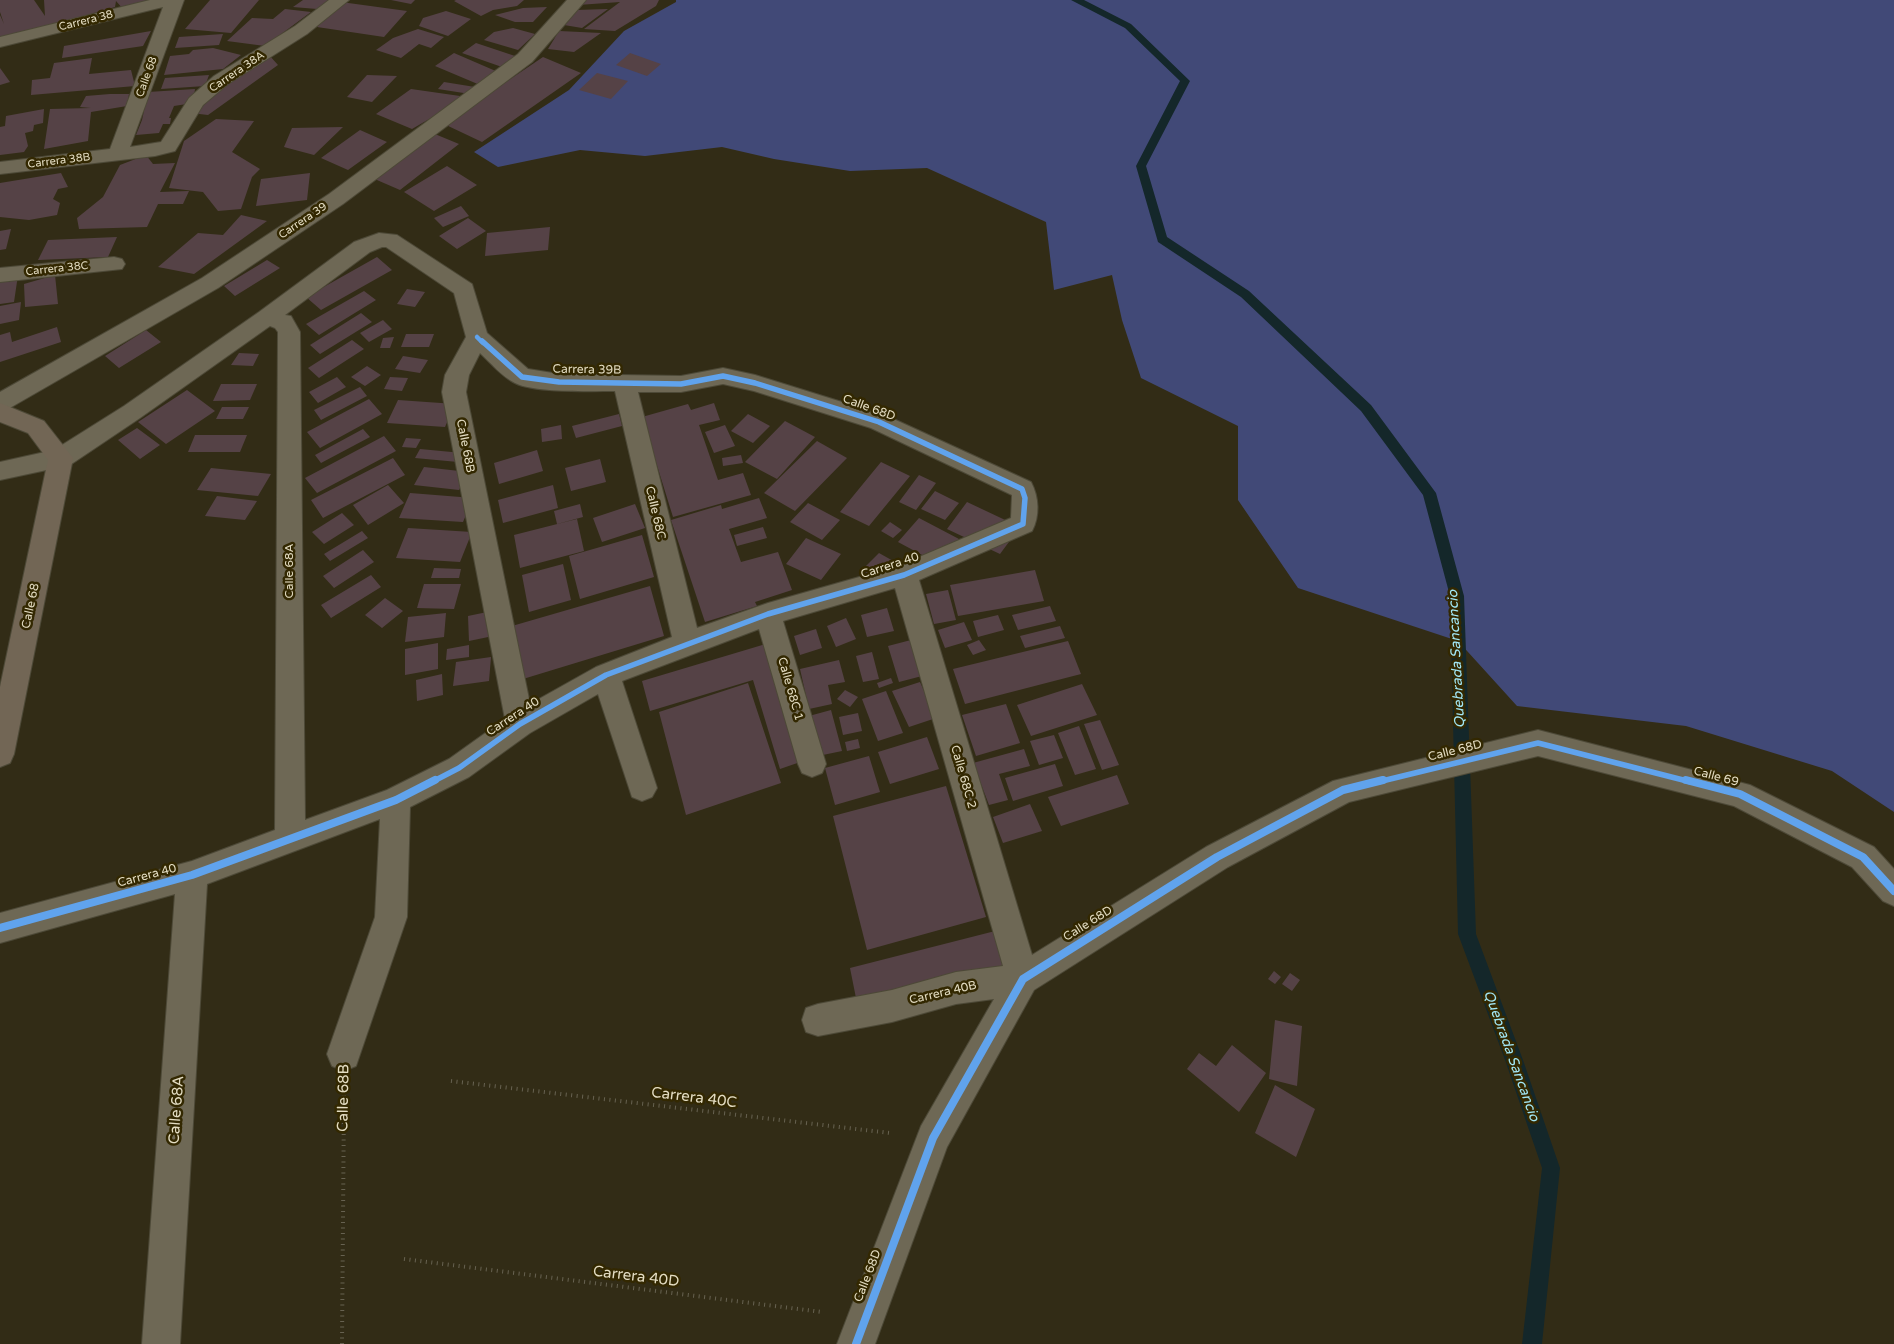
<!DOCTYPE html>
<style>
body{margin:0}
canvas{display:block;background:#322c16}
</style>
<canvas width="1894" height="1344"></canvas>
<script>
const g = document.querySelector('canvas').getContext('2d');
g.lineJoin = 'round';
function paint(path, color) { g.fillStyle = color; g.fill(path, 'evenodd'); }
function strokePath(path, color, width, dash) { g.strokeStyle = color; g.lineWidth = width; g.lineCap = dash ? 'butt' : 'round'; g.setLineDash(dash || []); g.stroke(path); }
function label(font, color, halo, rows, align = 'center') {
  g.font = font + ' "Varela Round",sans-serif'; g.lineWidth = 5; g.setLineDash([]); g.textBaseline = 'middle'; g.strokeStyle = halo; g.fillStyle = color; for (const [text, x, y, turn = 0] of rows) {
    g.save(); g.translate(x, y); g.rotate((+turn || 0) * Math.PI / 180); g.textAlign = isNaN(turn) ? turn : align; if (halo) g.strokeText(text, 0, 0); g.fillText(text, 0, 0); g.restore();
  }
}
paint(new Path2D(`
 M676,0H1894V812L1832,771L1686,726L1517,706L1458,641L1298,588L1238,500V426L1141,378L1122,320L1112,275L1054,290L1046,222L927,168L850,171L774,159L722,147L645,156L580,150L498,167L474,152L569,90L624,31L676,2Z`), '#414977');
paint(new Path2D(`
 M1071,0H1084L1131,24L1190,81L1146,166L1167,237L1249,291L1371,405L1436,493L1464,596L1476,934L1523,1060L1560,1168L1542,1344H1522L1542,1168L1505,1060L1458,934L1450,596L1423,495L1361,411L1241,297L1158,242L1136,166L1180,81L1125,28Z`), '#14272a');
paint(new Path2D(`
 M0,0H34L45,16L44,0H157L124,10L116,1L115,7L0,40V15L4,24L0,12Z
 M210,0H259L231,33L185,29Z
 M303,0H330L317,9L293,7Z
 M391,0H415L411,4Z
 M456,0H524L517,6L493,10L481,16L454,1Z
 M583,0H659L656,6L615,31L584,29L620,2L578,5Z
 M341,2L407,11L384,37L317,27Z
 M547,7L533,22H515L495,15L523,8Z
 M285,9L311,12L265,46L227,41L252,18L273,19Z
 M608,9L582,28L564,25L576,10Z
 M446,11L471,19L448,36L419,26L423,18Z
 M513,28L535,34L518,50L484,40L494,32Z
 M418,29L444,37L431,48L419,44L401,58L376,50L393,38Z
 M151,31L143,46L62,58L64,46Z
 M559,31L601,33L574,52L548,49Z
 M223,34L219,45L175,48L179,37Z
 M476,43L515,56L502,67L462,53Z
 M213,48L241,55L223,69L164,75L170,56L189,54L193,50Z
 M454,53L498,72L480,85L435,66Z
 M630,53L661,64L647,76L616,65Z
 M269,55L278,65L208,115L191,113L221,84Z
 M543,57L581,73L482,142L444,124Z
 M92,58L89,74L131,70L135,86L31,95L32,80L50,78L54,63Z
 M0,68L10,82L0,85Z
 M597,73L628,81L611,99L579,90Z
 M209,75L205,86L161,89L165,78Z
 M367,75L397,76L372,102L347,97Z
 M444,82L475,87L470,94L438,89Z
 M195,89L193,103L174,106L169,118H171L170,124H163L159,133L136,135L142,120L148,92Z
 M411,89L467,97L412,129L376,114Z
 M110,94H129L127,106L91,112L88,141L44,149L50,109L91,108L80,107L86,96Z
 M44,109L43,123L34,125L33,131L25,133L28,146L24,152L0,155V127L5,126L6,116Z
 M216,119L254,121L232,152L260,169L252,177L241,209L218,211L203,192L169,188L184,141Z
 M343,127L314,155L284,147L292,128Z
 M360,130L387,142L348,170L321,158Z
 M430,132L459,144L400,190L370,177Z
 M146,155L153,164L175,163L160,192L189,191L183,204H158L147,227L79,229L77,218L103,197L120,165Z
 M447,166L477,185L434,211L404,192Z
 M61,173L68,187L58,189L53,199L60,203L57,215L29,220L0,217V183Z
 M310,173L307,200L256,206L261,179Z
 M461,206L469,216L443,227L434,218Z
 M241,215L267,221L194,274L158,267L198,233L223,235Z
 M468,218L486,231L457,249L439,236Z
 M550,227L548,250L485,256L487,233Z
 M11,229L6,249L0,250V231Z
 M117,237L108,257L38,260L48,240Z
 M377,257L392,270L321,310L306,297Z
 M267,260L280,268L235,296L224,286Z
 M18,275L14,302L0,304V278Z
 M55,275L58,304L25,307L24,284Z
 M407,289L425,292L415,307L397,304Z
 M364,291L376,300L319,335L306,324Z
 M21,302L19,320L0,324V306Z
 M361,313L372,322L320,354L310,345Z
 M383,320L392,329L369,342L360,333Z
 M57,327L61,342L0,362V335L10,332L12,342Z
 M146,330L161,342L119,368L105,356Z
 M406,334H434L429,347H401Z
 M394,337L390,348H380L383,338Z
 M352,340L364,349L319,378L308,368Z
 M239,353L259,354L253,366L231,365Z
 M403,356L428,360L420,373L395,369Z
 M367,366L381,375L365,386L351,377Z
 M337,377L346,387L318,403L309,392Z
 M390,377L408,378L402,391L384,389Z
 M221,384H257L250,400L213,401Z
 M360,387L367,396L321,420L314,410Z
 M187,390L215,411L166,444L138,422Z
 M369,399L382,414L320,448L307,432Z
 M398,400L455,404L445,427L387,423Z
 M714,403L720,420L699,425L718,480L743,473L751,495L673,517L642,417L688,404L691,410Z
 M222,407H249L243,419H216Z
 M619,414L622,426L576,438L572,426Z
 M748,414L770,426L753,443L731,431Z
 M785,421L815,437L777,479L745,462Z
 M561,425L562,439L542,442L541,429Z
 M725,425L735,446L714,453L705,432Z
 M137,428L160,445L140,459L118,440Z
 M363,429L370,437L321,463L315,455Z
 M195,435H247L240,452H188Z
 M384,436L396,451L317,493L305,478Z
 M406,438L421,439L416,448L402,447Z
 M817,441L847,458L795,511L764,493Z
 M420,449L462,453L458,462L415,458Z
 M537,450L543,471L499,484L494,463Z
 M741,455L743,463L723,466L722,458Z
 M393,458L405,475L323,518L311,500Z
 M600,459L606,482L571,491L565,468Z
 M881,462L910,476L869,526L840,512Z
 M424,467L468,472L459,490L414,485Z
 M211,468L271,474L258,496L197,490Z
 M919,475L936,483L916,510L899,502Z
 M388,485L404,503L368,525L353,505Z
 M553,485L558,508L503,523L498,500Z
 M935,491L959,503L945,520L921,509Z
 M410,493L473,498L463,522L399,518Z
 M217,496L257,501L245,520L205,516Z
 M759,498L767,518L729,529L741,562L778,552L792,590L755,602L757,606L705,622L671,520L721,505L722,509Z
 M967,502L1020,527L1000,554L947,529Z
 M808,503L840,520L822,540L790,522Z
 M580,504L583,517L557,524L554,511Z
 M635,504L645,528L602,542L593,518Z
 M342,513L354,525L324,544L312,532Z
 M919,518L959,539L939,564L898,542Z
 M577,519L584,551L520,568L514,535Z
 M890,522L902,530L893,538L881,531Z
 M763,527L767,538L737,546L734,535Z
 M408,528L472,532L460,562L396,558Z
 M362,531L368,538L330,561L324,554Z
 M642,535L654,577L580,599L569,556Z
 M806,538L841,554L821,580L786,564Z
 M363,550L374,562L334,588L323,576Z
 M879,553L895,562L879,580L862,570Z
 M563,564L571,600L529,612L522,575Z
 M434,568L461,569L459,578H431Z
 M1035,570L1044,601L958,616L950,585Z
 M371,575L381,587L331,618L321,605Z
 M424,584H461L454,609L417,608Z
 M650,586L664,636L523,679L512,626Z
 M948,590L956,620L934,624L926,594Z
 M385,598L403,611L382,628L365,615Z
 M1050,606L1056,621L1018,630L1012,615Z
 M887,608L894,631L867,637L861,615Z
 M492,611L493,636L469,641L468,616Z
 M446,613L444,637L405,642L408,617Z
 M998,615L1004,630L978,637L973,621Z
 M846,618L856,639L836,647L827,626Z
 M964,622L972,640L945,648L938,630Z
 M1060,626L1065,638L1025,648L1020,636Z
 M816,629L822,648L800,655L794,636Z
 M911,640L922,676L899,682L888,646Z
 M979,640L986,650L973,655L967,645Z
 M1068,641L1081,674L965,704L953,669Z
 M438,643V669L405,675V649Z
 M769,643L806,760L780,769L753,680L650,711L642,681Z
 M469,645V657L446,660L447,649Z
 M872,652L879,679L863,682L856,656Z
 M491,657L489,681L453,686L456,662Z
 M839,660L845,682L828,685L832,704L809,709L800,669Z
 M442,674L443,695L417,701L416,680Z
 M891,678L893,683L879,688L877,683Z
 M920,682L936,718L909,727L892,691Z
 M748,683L781,783L686,815L659,712Z
 M1082,684L1097,715L1031,736L1017,705Z
 M845,690L858,697L850,707L837,699Z
 M886,691L903,733L878,741L862,699Z
 M1006,704L1020,743L976,756L962,715Z
 M831,710L842,751L818,756L809,716Z
 M858,713L862,731L843,735L839,717Z
 M1100,720L1119,765L1102,770L1084,724Z
 M1079,726L1096,769L1075,775L1058,733Z
 M1054,735L1063,758L1039,765L1030,741Z
 M927,737L939,769L890,784L878,752Z
 M858,739L860,748L847,751L845,742Z
 M1024,749L1030,766L999,774L1008,800L989,805L973,763Z
 M869,756L880,792L835,805L825,768Z
 M1055,764L1063,786L1013,801L1005,778Z
 M1117,775L1129,804L1061,826L1048,797Z
 M946,786L986,917L867,950L833,816Z
 M1030,804L1042,831L1003,843L993,817Z
 M1003,929L1013,963L857,1003L850,968Z
 M1274,971L1281,977L1275,984L1268,979Z
 M1290,973L1300,980L1292,991L1282,984Z
 M1275,1020L1302,1026L1297,1086L1269,1079Z
 M1232,1045L1266,1073L1239,1112L1187,1069L1199,1053L1216,1066Z
 M1275,1085L1315,1109L1296,1157L1255,1133Z`), '#554246');
const minor = new Path2D(`
 M150,0H184L130,147L161,142L189,98L214,76L295,26L329,0H349L307,34L228,84L203,105L175,151L155,156L0,174V162L110,149L163,7L0,47V37Z
 M567,0H586L532,62L343,204L218,288L8,409L0,412V392L202,278L329,194L518,54Z
 M379,233L397,235L472,284L487,333L528,369L559,374L681,376L723,368L755,375L887,416L1031,482C1039,497 1040,516 1032,531L919,580L1032,955L1206,847L1333,781L1538,730L1750,785L1874,847L1894,869V906L1883,901L1852,867L1734,806L1538,756L1349,802L1228,867L1034,990L947,1147L875,1344H837L921,1126L994,999L956,1004L892,1022L818,1036L806,1032L802,1020L806,1008L818,1004L892,990L956,972L1003,966L895,588L783,621L826,764L822,773L812,777L802,773L798,764L759,629L622,681L657,788L652,797L642,801L632,797L598,694L530,733L469,777L410,807L407,917L356,1066L344,1071L332,1066L327,1054L375,917L380,819L207,884L180,1344H142L175,894L0,943V913L192,861L275,830L278,332L275,328L270,326L140,418L70,465L0,480V462L54,450L124,406L259,312L354,242ZM382,247H386L454,293L466,337L445,375L442,392L505,719L449,759L387,790L305,820L300,332L291,316L285,315L370,252ZM480,353C490,362 502,377 515,383C535,393 591,391 615,391L672,637L596,667L530,704L466,392L469,375ZM723,384L754,391L871,428L1012,495L1011,518L898,566L768,603L697,628L638,392H681Z
 M114,257L122,259L125,264L122,269L0,282V268Z`);
const major = new Path2D(`
 M0,403L44,421L73,458L14,754L10,763L0,767V687L48,460L28,433L0,422Z`);
strokePath(minor, '#4d4937', 2);
strokePath(major, '#4d4937', 2);
strokePath(new Path2D(`
 M451,1081L890,1133
 M404,1259L822,1312
 M342,1344L344,1095`), '#676251', 4, [1, 4.5]);
paint(minor, '#6e6855');
paint(major, '#726655');
strokePath(new Path2D(`
 M477,337L483,343`), '#60a3ed', 4.5);
strokePath(new Path2D(`
 M432,782L459,768L520,724L606,675L768,614L904,575L1023,524L1025,498L1022,489L879,422L755,383L723,376L681,384L559,382L522,377L482,341
 M1378,782L1538,743L1691,782`), '#60a3ed', 5.5);
strokePath(new Path2D(`
 M1686,780L1740,794L1863,857L1894,891
 M0,928L192,875L396,800L435,780
 M856,1344L933,1138L1023,979L1217,857L1343,790L1383,780`), '#60a3ed', 8);
label('11px', '#e4ddc3', '#332801', [
 ["Carrera 38",86,21,-14],
 ["Carrera 38A",237,72,-34],
 ["Calle 68",147,77,-70],
 ["Carrera 38B",59,161,-7],
 ["Carrera 39",303,221,-34],
 ["Carrera 38C",57,269,-6]
]);
label('12px', '#e4ddc3', '#332801', [
 ["Carrera 39B",587,370,1],
 ["Calle 68D",869,408,20],
 ["Calle 68B",465,446,79],
 ["Calle 68C",655,513,77],
 ["Carrera 40",890,566,-18],
 ["Calle 68A",290,571,-90],
 ["Calle 68",31,606,-78],
 ["Calle 68C 1",790,689,74],
 ["Carrera 40",513,717,-33],
 ["Calle 68D",1455,751,-14],
 ["Calle 68C 2",963,777,74],
 ["Calle 69",1716,777,15],
 ["Carrera 40",147,876,-15],
 ["Calle 68D",1088,924,-32],
 ["Carrera 40B",943,993,-13],
 ["Calle 68D",868,1276,-69]
]);
label('italic 14px', '#a2e7f6', '#332801', [
 ["Quebrada Sancancio",1457,659,-93],
 ["Quebrada Sancancio",1511,1056,70]
]);
label('15px', '#e4ddc3', '#332801', [
 ["Calle 68B",344,1098,-89],
 ["Carrera 40C",694,1098,7],
 ["Calle 68A",177,1110,-86],
 ["Carrera 40D",636,1277,7]
]);
</script>
